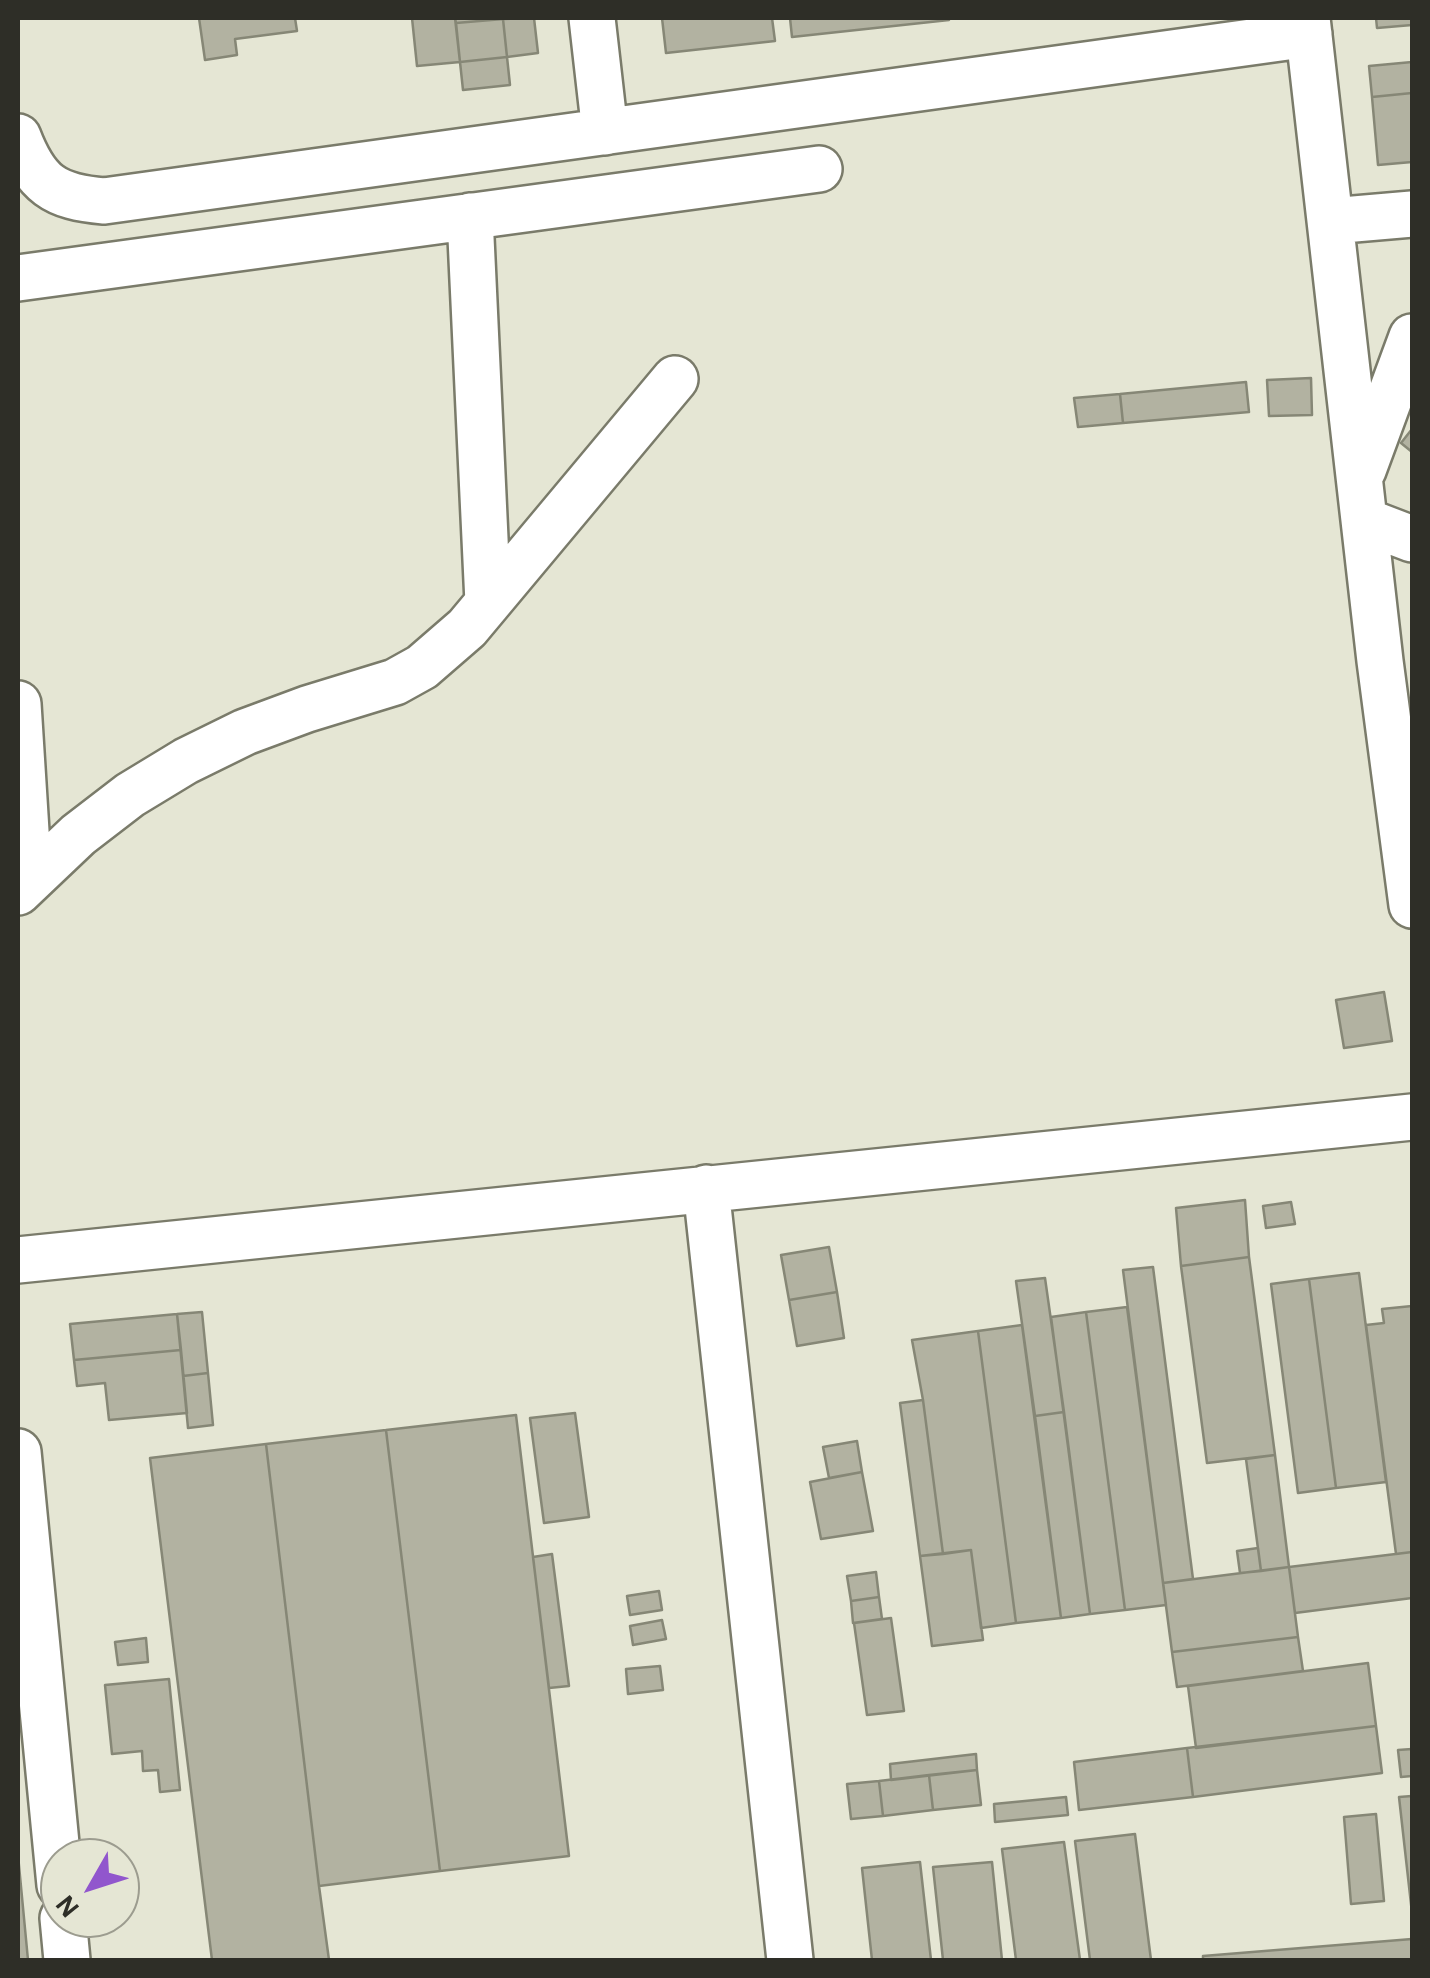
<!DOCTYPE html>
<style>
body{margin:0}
#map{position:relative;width:1430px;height:1978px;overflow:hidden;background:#e5e6d4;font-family:"Alegreya Sans",sans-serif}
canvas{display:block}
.frame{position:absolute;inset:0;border:20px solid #2e2e27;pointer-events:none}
.north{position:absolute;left:40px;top:1838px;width:100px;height:100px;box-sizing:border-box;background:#e5e6d4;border:2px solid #9c9c8f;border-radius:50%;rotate:231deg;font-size:28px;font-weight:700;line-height:40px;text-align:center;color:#2e2e27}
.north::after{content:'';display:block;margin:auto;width:35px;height:45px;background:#9156cd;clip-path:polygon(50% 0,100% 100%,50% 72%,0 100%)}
</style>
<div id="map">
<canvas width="1430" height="1978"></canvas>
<div class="frame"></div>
<div class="north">N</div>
</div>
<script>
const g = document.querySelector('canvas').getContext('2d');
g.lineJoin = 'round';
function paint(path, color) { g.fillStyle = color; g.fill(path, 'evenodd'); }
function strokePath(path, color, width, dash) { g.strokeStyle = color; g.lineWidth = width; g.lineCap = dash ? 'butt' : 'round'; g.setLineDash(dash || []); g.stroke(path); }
const building = new Path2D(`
 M199,18H295L297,31L235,39L237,55L205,60Z
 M412,18H455L460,62L417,66Z
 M455,18H503V19L456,23Z
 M534,18L538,53L507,57L503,19Z
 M662,18H772L775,41L666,53Z
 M790,18H949V20L792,37Z
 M1376,18H1412V25L1377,28Z
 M503,19L507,57L460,62L456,23Z
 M507,57L510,85L463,90L460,62Z
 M1412,62V93L1372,97L1369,66Z
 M1412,93V162L1378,165L1372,97Z
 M1311,378L1312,415L1269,416L1267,380Z
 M1246,382L1249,412L1123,423L1120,394Z
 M1120,394L1123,423L1078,427L1074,398Z
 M1412,429V452L1401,443Z
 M1384,992L1392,1041L1344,1048L1336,1000Z
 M1245,1200L1249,1257L1181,1266L1176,1208Z
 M1291,1202L1295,1224L1266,1228L1263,1206Z
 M829,1247L837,1292L789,1300L781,1255Z
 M1249,1257L1275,1455L1207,1463L1181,1266Z
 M1153,1267L1193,1579L1163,1583L1123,1270Z
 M1359,1273L1386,1482L1336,1488L1309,1279Z
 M1045,1278L1064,1412L1035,1416L1016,1281Z
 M1309,1279L1336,1488L1298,1493L1271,1284Z
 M837,1292L844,1338L797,1346L789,1300Z
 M1412,1306V1552L1396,1554L1366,1325L1384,1323L1382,1309Z
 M1127,1307L1166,1605L1125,1610L1086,1312Z
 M202,1312L208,1373L183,1376L177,1314Z
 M1086,1312L1125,1610L1090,1614L1051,1317Z
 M177,1314L181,1350L74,1360L70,1324Z
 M1022,1325L1061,1618L1016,1623L978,1331Z
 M978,1331L1016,1623L981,1628L971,1550L943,1554L923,1400L912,1340Z
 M181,1350L187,1413L109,1420L105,1383L77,1386L74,1360Z
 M208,1373L213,1425L188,1428L183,1376Z
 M923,1400L943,1554L920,1556L900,1403Z
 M1064,1412L1090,1614L1061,1618L1035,1416Z
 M575,1413L589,1517L544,1523L530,1418Z
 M516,1415L569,1856L440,1871L386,1430Z
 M386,1430L440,1871L319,1886L266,1444Z
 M857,1441L862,1472L829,1478L823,1447Z
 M266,1444L319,1886L329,1960H212L150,1458Z
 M1275,1455L1289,1567L1261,1571L1246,1459Z
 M862,1472L873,1531L821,1539L810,1482Z
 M1258,1548L1261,1571L1240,1573L1237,1551Z
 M971,1550L983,1640L932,1646L920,1556Z
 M1412,1552V1598L1295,1613L1289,1567Z
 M552,1554L569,1686L549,1688L533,1557Z
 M1289,1567L1298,1637L1172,1652L1163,1583Z
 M876,1572L879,1597L851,1601L847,1576Z
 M659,1591L662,1610L630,1615L627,1596Z
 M879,1597L882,1619L853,1623L851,1601Z
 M891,1618L904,1711L867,1715L854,1623Z
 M662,1620L666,1639L633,1645L630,1626Z
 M1298,1637L1303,1671L1177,1687L1172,1652Z
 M146,1638L148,1662L118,1665L115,1642Z
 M1368,1663L1376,1726L1196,1748L1188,1686Z
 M660,1666L663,1690L628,1694L626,1669Z
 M169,1679L180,1790L160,1792L158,1770L143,1771L142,1751L112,1754L105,1685Z
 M1376,1726L1382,1773L1193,1797L1187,1748Z
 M1187,1748L1193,1797L1079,1810L1074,1762Z
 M1412,1749V1776L1401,1777L1398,1750Z
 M976,1754L977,1770L891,1780L890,1764Z
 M977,1770L981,1805L933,1810L929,1775Z
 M929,1775L933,1810L883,1816L879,1781Z
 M879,1781L883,1816L851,1819L847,1784Z
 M1412,1796V1913L1399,1797Z
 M1066,1797L1068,1815L995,1822L994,1804Z
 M1376,1814L1384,1901L1351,1904L1344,1817Z
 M1135,1834L1151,1960H1090L1075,1841Z
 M1064,1842L1080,1960H1016L1002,1849Z
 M18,1855L28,1960H18Z
 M920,1862L931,1960H872L862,1868Z
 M992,1862L1002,1960H943L933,1867Z
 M1412,1939V1960H1203V1956Z`);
paint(building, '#b2b2a1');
strokePath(building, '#868776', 2.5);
const minor = new Path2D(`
 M592,18L605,132
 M1307,18L1380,661L1412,905
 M18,137C36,184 54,197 104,201L1309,34
 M470,216L488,603
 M1331,221L1412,214
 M18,278L819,169
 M1363,470L1412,337
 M1365,521L1412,539
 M18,704L29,879
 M18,892L78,835L130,795L186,761L245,732L307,709L395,682L422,667L467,628L675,379
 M706,1188L790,1960
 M18,1260L1412,1117
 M18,1452L60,1885
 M63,1918L67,1960`);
strokePath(minor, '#7a7b6a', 50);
strokePath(minor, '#fff', 45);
</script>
